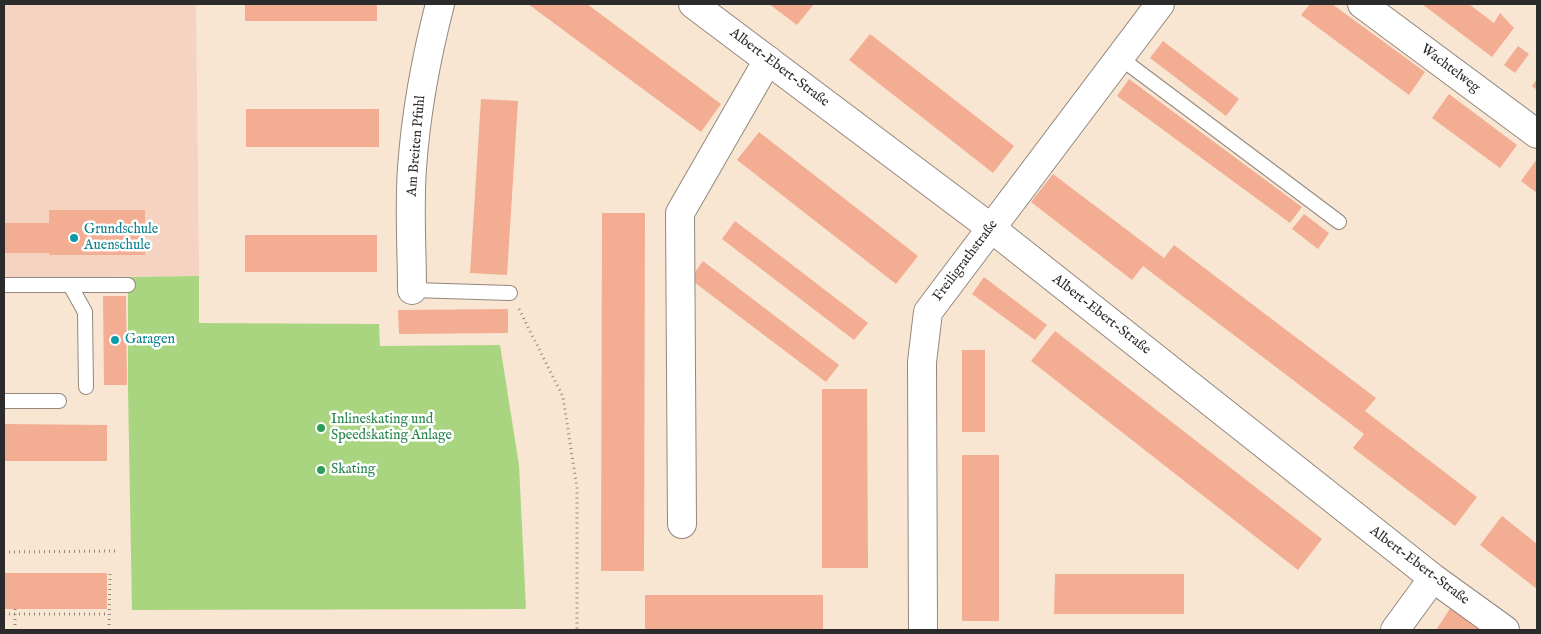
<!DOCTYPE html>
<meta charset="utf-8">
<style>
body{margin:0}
#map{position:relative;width:1541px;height:634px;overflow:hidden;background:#f8e6d2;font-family:"IM FELL English",serif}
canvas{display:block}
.frame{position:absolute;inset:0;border:5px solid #2b2b2b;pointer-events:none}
</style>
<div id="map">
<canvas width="1541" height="634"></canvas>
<div class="frame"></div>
</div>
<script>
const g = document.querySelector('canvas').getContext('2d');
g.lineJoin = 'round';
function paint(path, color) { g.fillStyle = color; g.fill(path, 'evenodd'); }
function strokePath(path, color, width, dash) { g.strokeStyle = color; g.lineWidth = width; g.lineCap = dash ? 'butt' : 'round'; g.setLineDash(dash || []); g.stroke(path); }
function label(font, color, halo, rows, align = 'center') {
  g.font = font + ' "IM FELL English",serif'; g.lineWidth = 5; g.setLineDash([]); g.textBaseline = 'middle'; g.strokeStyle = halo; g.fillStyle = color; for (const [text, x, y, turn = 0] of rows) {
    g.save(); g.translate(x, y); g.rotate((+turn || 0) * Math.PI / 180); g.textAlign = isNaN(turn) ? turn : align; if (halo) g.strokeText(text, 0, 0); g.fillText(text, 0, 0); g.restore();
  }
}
paint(new Path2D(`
 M4,4H196L199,276L4,278Z`), '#f4d3c0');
paint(new Path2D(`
 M199,276V323L379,324L380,346L500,345L519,465L526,609L132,610L128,390V277Z`), '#a9d581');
paint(new Path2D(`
 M245,4H377V21H245Z
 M528,4H587L721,104L701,132Z
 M769,4H814L797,25Z
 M1310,4H1332L1425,72L1409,95L1301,15Z
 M1422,4H1469L1494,23L1500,13L1514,28L1492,57Z
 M870,34L1014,146L993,173L849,60Z
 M1163,41L1239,99L1226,116L1150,58Z
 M1518,46L1529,54L1515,73L1504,65Z
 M1129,79L1302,207L1290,223L1117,96Z
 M1537,79V90L1532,86Z
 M1449,94L1517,145L1500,168L1432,118Z
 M481,99L518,101L507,275L470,273Z
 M246,109H379V147H246Z
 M759,132L918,256L896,284L737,160Z
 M1537,159V193L1521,181Z
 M1053,174L1164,258L1174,245L1376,398L1365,411L1477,497L1455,526L1353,448L1364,434L1143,266L1132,280L1031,202Z
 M49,210H145V255H49V253H4V223H49Z
 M602,213H645L644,571H601Z
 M1304,214L1329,233L1318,249L1292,229Z
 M735,221L868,323L854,340L722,239Z
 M245,235H377V272H245Z
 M703,261L839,365L826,382L690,279Z
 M984,277L1047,325L1035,340L972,294Z
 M103,296H126L127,385H104Z
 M508,309V333L399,334L398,310Z
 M1055,331L1322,539L1298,570L1031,361Z
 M962,350H985V432H962Z
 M822,389H867L868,568H822Z
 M4,424L107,425V461H4Z
 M962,455H999V621H962Z
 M1502,516L1537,544V589L1480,545Z
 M4,573H107V609H4Z
 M1055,574H1184V614H1054Z
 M645,595H823V630H645Z
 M1453,604L1481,627L1479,630H1436Z`), '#f3ad92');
const lane = new Path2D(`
 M1119,57L1339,222
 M4,285H128
 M70,285L85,312L86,387
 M412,290L510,293
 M4,401H59`);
const street = new Path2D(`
 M693,4L991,228L1433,578L1505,630
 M1362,4L1537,134
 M412,290C412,250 409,209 412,168C416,112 426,58 440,4
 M682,524L680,213L768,60
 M923,630L922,362L928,312L1160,4
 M1395,630L1433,578`);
strokePath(lane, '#92887e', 16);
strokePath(street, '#92887e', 30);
strokePath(new Path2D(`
 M519,309L563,397L577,488V630
 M4,552L117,551
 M15,609V630
 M4,614H109
 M109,630L110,571`), '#92887e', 3, [1, 4]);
strokePath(lane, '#fff', 14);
strokePath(street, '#fff', 28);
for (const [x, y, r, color] of [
 [74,238,5,"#0f9aa8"],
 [115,340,5,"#0f9aa8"],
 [321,428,5,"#2e9e5b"],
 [321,470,5,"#2e9e5b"]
]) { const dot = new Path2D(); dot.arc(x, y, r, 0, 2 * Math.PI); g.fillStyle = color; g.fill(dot); strokePath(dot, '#fff', 2); }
label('14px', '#2b2b2b', '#fff', [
 ["Albert-Ebert-Straße",779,68,37],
 ["Wachtelweg",1450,69,37],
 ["Am Breiten Pfuhl",417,146,-85],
 ["Freiligrathstraße",966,261,-53],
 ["Albert-Ebert-Straße",1101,315,38],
 ["Albert-Ebert-Straße",1419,566,37]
]);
label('14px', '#0d838f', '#fff', [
 ["Grundschule",84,230],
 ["Auenschule",84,246],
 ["Garagen",125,340]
], 'left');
label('14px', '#27864d', '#fff', [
 ["Inlineskating und",331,420],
 ["Speedskating Anlage",331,436],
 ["Skating",331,470]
], 'left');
</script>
